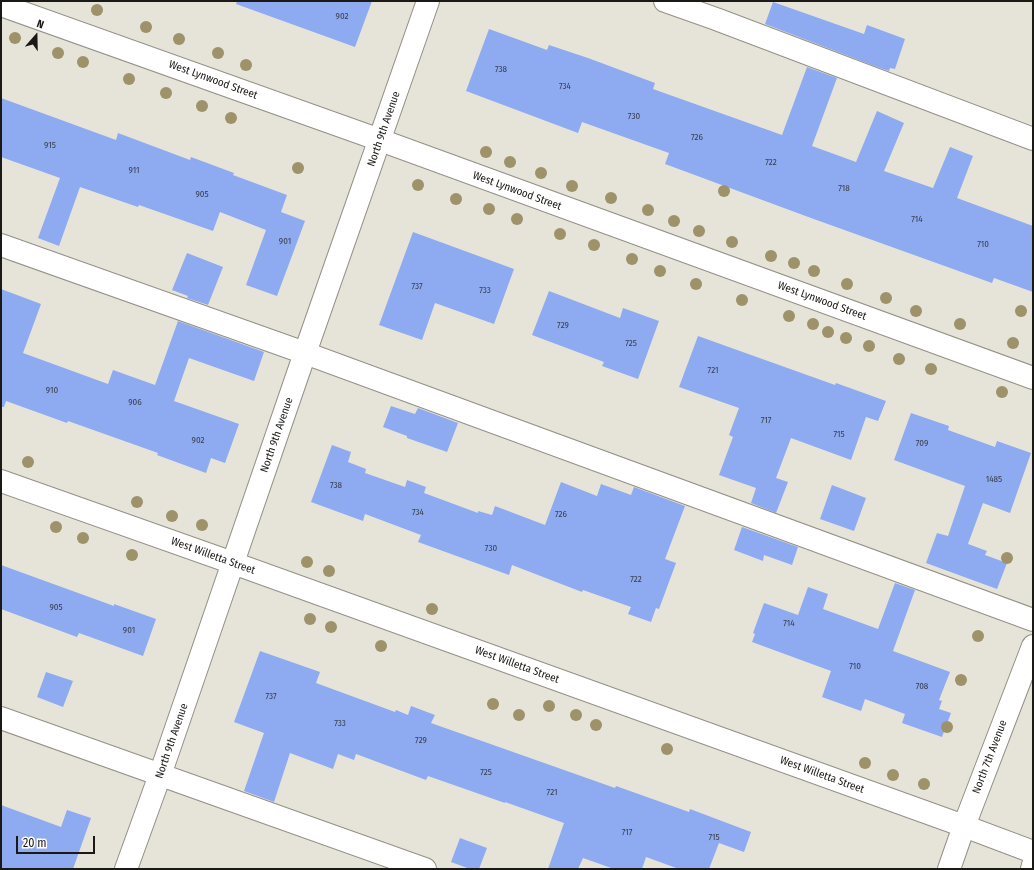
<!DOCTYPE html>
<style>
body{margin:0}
#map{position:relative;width:1034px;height:870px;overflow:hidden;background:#e6e3d9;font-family:"Fira Sans Condensed",sans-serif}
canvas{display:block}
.frame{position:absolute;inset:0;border:2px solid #1b1916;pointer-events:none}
.north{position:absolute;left:16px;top:16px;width:40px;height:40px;-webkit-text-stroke:3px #fff;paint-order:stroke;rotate:20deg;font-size:11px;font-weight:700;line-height:16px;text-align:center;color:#1b1916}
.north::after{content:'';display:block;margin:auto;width:14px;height:18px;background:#1b1916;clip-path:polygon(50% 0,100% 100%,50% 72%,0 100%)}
.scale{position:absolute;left:16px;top:836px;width:79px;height:18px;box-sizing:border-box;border:2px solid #1b1916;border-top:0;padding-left:5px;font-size:12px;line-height:14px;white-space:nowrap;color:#1b1916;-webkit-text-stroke:3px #fff;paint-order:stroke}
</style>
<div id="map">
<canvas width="1034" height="870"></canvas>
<div class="frame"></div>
<div class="north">N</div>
<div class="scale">20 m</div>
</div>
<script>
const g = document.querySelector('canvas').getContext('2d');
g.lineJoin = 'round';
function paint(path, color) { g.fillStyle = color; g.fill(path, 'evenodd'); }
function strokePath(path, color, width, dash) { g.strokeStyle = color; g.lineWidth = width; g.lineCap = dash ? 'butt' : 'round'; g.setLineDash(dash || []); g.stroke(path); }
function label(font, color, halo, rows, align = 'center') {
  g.font = font + ' "Fira Sans Condensed",sans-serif'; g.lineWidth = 3.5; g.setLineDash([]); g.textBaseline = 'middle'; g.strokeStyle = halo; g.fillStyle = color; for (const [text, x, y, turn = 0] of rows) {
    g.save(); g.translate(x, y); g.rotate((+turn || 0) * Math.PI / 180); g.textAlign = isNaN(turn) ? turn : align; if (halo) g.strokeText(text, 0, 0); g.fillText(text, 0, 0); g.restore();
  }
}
paint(new Path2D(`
 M237,1H372L355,47L236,4Z
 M773,2L864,34L867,25L905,39L895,69L890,68L889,71L877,67L765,24Z
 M489,29L547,50L549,45L588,58L655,83L653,89L782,135L807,67L837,78L812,146L856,162L877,111L904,123L884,171L933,188L950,147L973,156L957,198L1033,226V292L994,278L992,283L811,218L665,164L669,153L582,122L578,133L466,91Z
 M1,98L116,140L118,133L190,160L191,157L234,173L233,175L287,195L281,212L305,221L277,296L246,285L266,230L220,212L213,231L139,205L138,207L80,187L59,246L38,238L60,178L1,157Z
 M413,232L514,269L494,324L435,303L422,340L379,325Z
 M187,253L223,267L208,305L187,298L188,296L172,290Z
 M1,289L41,304L23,353L108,384L113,370L155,385L178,321L264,352L254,381L189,358L174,401L239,424L225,463L211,458L206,473L157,455L158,453L68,421L67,423L6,401L4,407H1Z
 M549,291L620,318L623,308L659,321L638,379L602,366L604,362L532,335Z
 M698,336L835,385L836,383L886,401L878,421L866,417L851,460L791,438L776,478L788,482L776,513L751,503L756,488L719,475L733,437L729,435L739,408L679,387Z
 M391,406L415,414L418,408L458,423L447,452L407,438V436L383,427Z
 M911,413L949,426L948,430L995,447L997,441L1031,453L1010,513L983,503L968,544L987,551L985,555L1007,563L997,589L926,563L937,533L948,536L965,486L894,460Z
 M332,445L351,452L348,462L366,469L365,473L405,487L407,480L426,487L424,493L478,513V511L492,515L495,506L545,525L561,482L597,496L601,484L631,495L634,487L685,506L665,559L676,563L659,609L656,608L651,622L628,614L631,607L583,590L582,592L512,565L509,575L418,542L421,535L365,514L363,521L311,502Z
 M832,485L866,498L854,531L820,519Z
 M742,527L798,547L792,565L764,555L763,561L734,550Z
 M1,565L114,606V604L156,619L143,656L79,633L77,637L1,609Z
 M895,583L915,590L893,651L950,672L939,700L942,701L939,709L951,713L942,737L902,723L905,714L865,699L861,711L822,697L831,671L752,642L755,634L753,633L764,603L798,615L808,587L828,594L823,609L878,629Z
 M260,651L320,672L316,683L395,712L396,710L408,715L411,706L435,715L431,723L615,788L616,786L689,812L690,809L751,832L744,852L719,843L709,869H679L646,857L642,869H614L583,858L578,869H548L564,823L505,802V803L428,776L426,780L356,754L354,760L338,754L333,769L290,753L274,802L244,791L264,733L234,722Z
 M46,672L73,681L63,707L37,697Z
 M1,805L61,827L67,810L91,818L73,869H1Z
 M460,838L487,848L479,869H470L451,862Z`), '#8eabf1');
const minor = new Path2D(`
 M665,1L716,19L1033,139
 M1,5L380,140L1033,378
 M1,245L305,353L1033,620
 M1,481L233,563L964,826L1033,852
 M1,718L425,869
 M126,869L160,775L305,353L428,1`);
const major = new Path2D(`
 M949,869L964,826L1033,646
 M1032,869L1033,865`);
strokePath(minor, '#939087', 24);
strokePath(major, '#939087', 24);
strokePath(minor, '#fff', 22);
strokePath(major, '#fff', 22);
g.fillStyle = '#9e926a';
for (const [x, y] of [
 [97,10],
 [146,27],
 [15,38],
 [179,39],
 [58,53],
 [218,53],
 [83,62],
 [246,65],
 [129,79],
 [166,93],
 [202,106],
 [231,118],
 [486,152],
 [510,162],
 [298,168],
 [541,173],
 [418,185],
 [572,186],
 [724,191],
 [611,198],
 [456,199],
 [489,209],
 [648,210],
 [517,219],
 [674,221],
 [699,231],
 [560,234],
 [732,242],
 [594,245],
 [771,256],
 [632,259],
 [794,263],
 [660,271],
 [814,271],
 [696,284],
 [847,284],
 [886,298],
 [742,300],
 [916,311],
 [1021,311],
 [789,316],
 [813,324],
 [960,324],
 [828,332],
 [846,338],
 [1013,343],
 [869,346],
 [899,359],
 [931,369],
 [1002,392],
 [28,462],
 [137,502],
 [172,516],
 [202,525],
 [56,527],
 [83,538],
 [132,555],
 [1007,558],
 [307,562],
 [329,571],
 [432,609],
 [310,619],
 [331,627],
 [978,636],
 [381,646],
 [961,680],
 [493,704],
 [549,706],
 [519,715],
 [576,715],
 [596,725],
 [947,727],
 [667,749],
 [865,763],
 [893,775],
 [924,784]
]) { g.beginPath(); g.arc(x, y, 6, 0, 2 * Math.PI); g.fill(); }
label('9px', '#383e4d', null, [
 ["902",342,16],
 ["738",501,69],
 ["734",565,86],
 ["730",634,116],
 ["726",697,137],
 ["915",50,145],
 ["722",771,162],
 ["911",134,170],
 ["718",844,188],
 ["905",202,194],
 ["714",917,219],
 ["901",285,241],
 ["710",983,244],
 ["737",417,286],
 ["733",485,290],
 ["729",563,325],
 ["725",631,343],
 ["721",713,370],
 ["910",52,390],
 ["906",135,402],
 ["717",766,420],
 ["715",839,434],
 ["902",198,440],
 ["709",922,443],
 ["1485",994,479],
 ["738",336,485],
 ["734",418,512],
 ["726",561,514],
 ["730",491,548],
 ["722",636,579],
 ["905",56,607],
 ["714",789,623],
 ["901",129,630],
 ["710",855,666],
 ["708",922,686],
 ["737",271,696],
 ["733",340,723],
 ["729",421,740],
 ["725",486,772],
 ["721",552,792],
 ["717",627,832],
 ["715",714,837]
]);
label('11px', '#1b1916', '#fff', [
 ["West Lynwood Street",213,80,20],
 ["North 9th Avenue",384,129,-71],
 ["West Lynwood Street",517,191,20],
 ["West Lynwood Street",822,301,20],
 ["North 9th Avenue",277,435,-71],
 ["West Willetta Street",213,556,20],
 ["West Willetta Street",517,665,20],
 ["North 9th Avenue",172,741,-71],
 ["North 7th Avenue",990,757,-69],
 ["West Willetta Street",822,775,20]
]);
</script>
